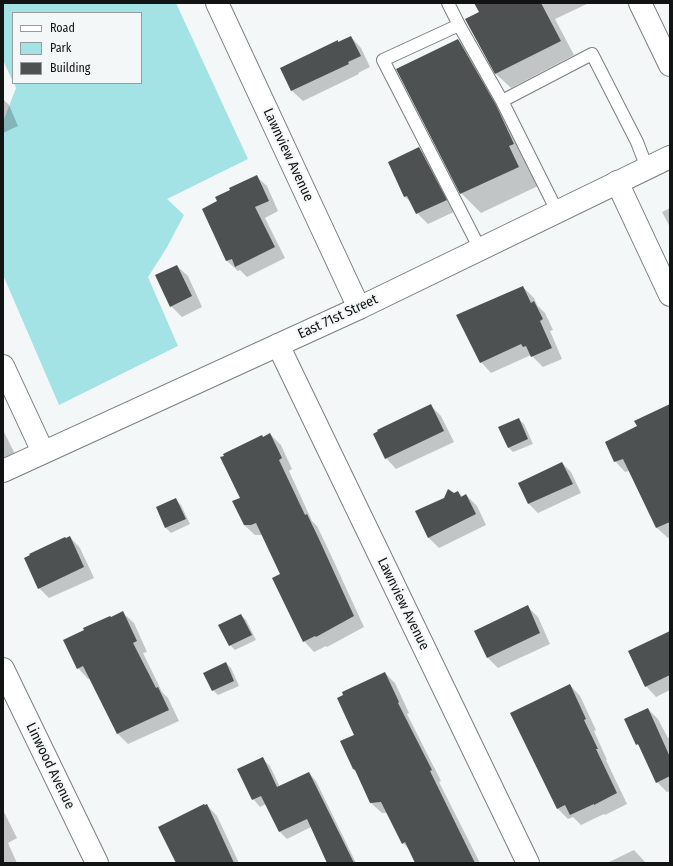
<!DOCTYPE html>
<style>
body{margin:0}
#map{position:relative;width:673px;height:866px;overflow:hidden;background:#f3f7f7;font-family:"Fira Sans Condensed",sans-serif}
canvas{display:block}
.frame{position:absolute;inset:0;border:4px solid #121313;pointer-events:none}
.legend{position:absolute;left:12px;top:12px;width:130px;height:72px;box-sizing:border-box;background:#f3f7f7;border:1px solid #999c9c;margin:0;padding:5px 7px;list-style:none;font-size:12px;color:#121313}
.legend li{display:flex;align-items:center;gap:8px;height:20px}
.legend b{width:20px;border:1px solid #999c9c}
</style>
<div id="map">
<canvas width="673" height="866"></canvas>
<div class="frame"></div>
<ul class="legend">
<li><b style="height:5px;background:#fff"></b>Road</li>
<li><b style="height:11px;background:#a4e3e5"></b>Park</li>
<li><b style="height:11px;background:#4d5151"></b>Building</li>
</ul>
</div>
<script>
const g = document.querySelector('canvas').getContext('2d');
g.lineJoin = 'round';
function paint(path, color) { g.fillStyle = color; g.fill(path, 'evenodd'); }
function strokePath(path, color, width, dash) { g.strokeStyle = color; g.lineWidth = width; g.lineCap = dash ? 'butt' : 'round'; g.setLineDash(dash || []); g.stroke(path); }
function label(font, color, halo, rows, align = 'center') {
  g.font = font + ' "Fira Sans Condensed",sans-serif'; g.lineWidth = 4; g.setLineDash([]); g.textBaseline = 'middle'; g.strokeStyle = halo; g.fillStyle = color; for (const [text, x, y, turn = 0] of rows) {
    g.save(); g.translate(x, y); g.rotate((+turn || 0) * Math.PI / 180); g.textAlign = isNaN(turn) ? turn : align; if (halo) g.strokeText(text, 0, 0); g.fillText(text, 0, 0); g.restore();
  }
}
paint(new Path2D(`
 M3,3H176L248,159L167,199L184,215L166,249L148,277L178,346L59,405L3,275V122L16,88L14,83H141V13H13V82L3,60Z`), '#a4e3e5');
paint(new Path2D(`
 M480,3H589L555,19L574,55L511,88L496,74L466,20L480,12Z
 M351,37L361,48L370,67L358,73L359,74L303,101L292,91L282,69L338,42L339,43Z
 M458,40L477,60L538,186L481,213L461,193Z
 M3,99L9,105L18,126L3,133Z
 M419,149L430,159L456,211L428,224L417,213L412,203L405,197L390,162Z
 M256,176L267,186L278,211L265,218L285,258L247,277L240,270L238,271L227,261L218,202L231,190Z
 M670,208V227L662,212Z
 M177,266L188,276L202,307L182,317L171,306Z
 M523,287L534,298L537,305L545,313L553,330L550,331L562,359L543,367L531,355L491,373L481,362Z
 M430,405L441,416L454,442L396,469L386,458Z
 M670,412V537L668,538L657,528L634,477L629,471L625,472L615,461Z
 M518,419L524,424L533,444L513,452L508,447Z
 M3,430L16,456L3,463Z
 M270,434L281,445L292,469L289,471L312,521L317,526L329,551L364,627L327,647L326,646L314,652L304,641L282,575L262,535H255L244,525L241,498L263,438Z
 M562,463L571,472L581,493L538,513L529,504L519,484Z
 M458,492L463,497L466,495L477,506L486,525L439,548L428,537L454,494Z
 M176,500L181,505L190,524L171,533L166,528Z
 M70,537L80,548L94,578L49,598L39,588Z
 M527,606L538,617L550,644L498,668L488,658L475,631Z
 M123,613L134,623L147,652L143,653L162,692L168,698L179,721L128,744L117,733L90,678L88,679L78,668L111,618Z
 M241,615L246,620L256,640L235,650L230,645Z
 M670,632V690L656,697L646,686Z
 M226,663L231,668L239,686L218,695L213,690Z
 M385,673L395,683L409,713L407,714L441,781L439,782L480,863H416L411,851L403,843L388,813H382L371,803L355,735Z
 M570,685L580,696L596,730L594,731L607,760H606L627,804L605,815L604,814L581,825L573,817L568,819L558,809L512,713Z
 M648,709L658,719L668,738L670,737V791L667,792L657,782L641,748L637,744L625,719Z
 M263,759L270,766L280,787L309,773L316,781L356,863H327L311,827L287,839L280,832L266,804L260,807L253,799Z
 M207,805L217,816L239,863H176Z
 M3,810L17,838L8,843L17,863H3Z
 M634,850L646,863H607Z`), '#0003');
paint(new Path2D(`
 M474,3H541L561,41L495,74L465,19L479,12Z
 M351,36L361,56L348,62L349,64L291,91L280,68L338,40V42Z
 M458,39L496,105L514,144L509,146L519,167L460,194L396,69Z
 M419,147L447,200L416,214L407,196L404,197L388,162Z
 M257,175L269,201L255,207L275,247L235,267L232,259L226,261L202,209L217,201L215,197L230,190L229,188Z
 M177,265L192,296L170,307L155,275Z
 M523,286L531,303L534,301L543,319L540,321L552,348L531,357L526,346L523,347L521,344L480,363L456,315Z
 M431,404L444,431L385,459L373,434L378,431L377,430Z
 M670,404V522L656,528L623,459L614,462L605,442L637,426L634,421Z
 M519,418L528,439L508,448L498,427Z
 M270,433L282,458L279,460L305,515L307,514L319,539L354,616L316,637L315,636L303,642L272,578L280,574L256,523L251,525H244L232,501L240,498L220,457L224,456L223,454L262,435L263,437Z
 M562,462L573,484L528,504L518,483Z
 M448,489L454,493L458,491L461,497L466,494L476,514L428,538L415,511L444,498Z
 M176,498L186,519L165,528L156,507Z
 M70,536L84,567L38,589L24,558L30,555L29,554L65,537L66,538Z
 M528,605L540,633L487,658L474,631Z
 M123,611L137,641L133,643L156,688L158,687L169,710L117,734L83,666L77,669L63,640L84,630L83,628L110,616L111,617Z
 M241,614L252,635L229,646L218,625Z
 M670,631V675L645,687L628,651Z
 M226,662L234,681L212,691L203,673Z
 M385,672L399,702L398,703L432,770L430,771L475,863H415L405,842L402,844L381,802L370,803L355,770L353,769L340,741L354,735L337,698L343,695L342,692Z
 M570,684L586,719L584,720L598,749H596L617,793L594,805V804L570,815L565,805L557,809L510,713Z
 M648,708L670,757V776L656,783L638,744L636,745L624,719Z
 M263,757L277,787L309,772L354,863H327L307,819L279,832L261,796L252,800L237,769Z
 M204,804L205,805L207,804L234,863H176L158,827Z`), '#4d5151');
const lane = new Path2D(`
 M448,3L459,25
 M557,211L502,101L592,54L637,142L647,168
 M480,249L383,60L459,25L502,101`);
const street = new Path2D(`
 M217,3L359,308
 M640,3L670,65
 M617,182L670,295
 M278,345L528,863
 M3,366L43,452
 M3,669L97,863`);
const secondary = new Path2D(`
 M3,471L359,308L670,157`);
strokePath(lane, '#7a7e7e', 14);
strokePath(street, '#7a7e7e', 24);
strokePath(secondary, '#7a7e7e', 24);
strokePath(lane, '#fff', 12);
strokePath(street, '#fff', 22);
strokePath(secondary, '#fff', 22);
label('14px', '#121313', '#f3f7f7', [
 ["Lawnview Avenue",288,155,65],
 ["East 71st Street",338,317,-25],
 ["Lawnview Avenue",403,604,64],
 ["Linwood Avenue",50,766,64]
]);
</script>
